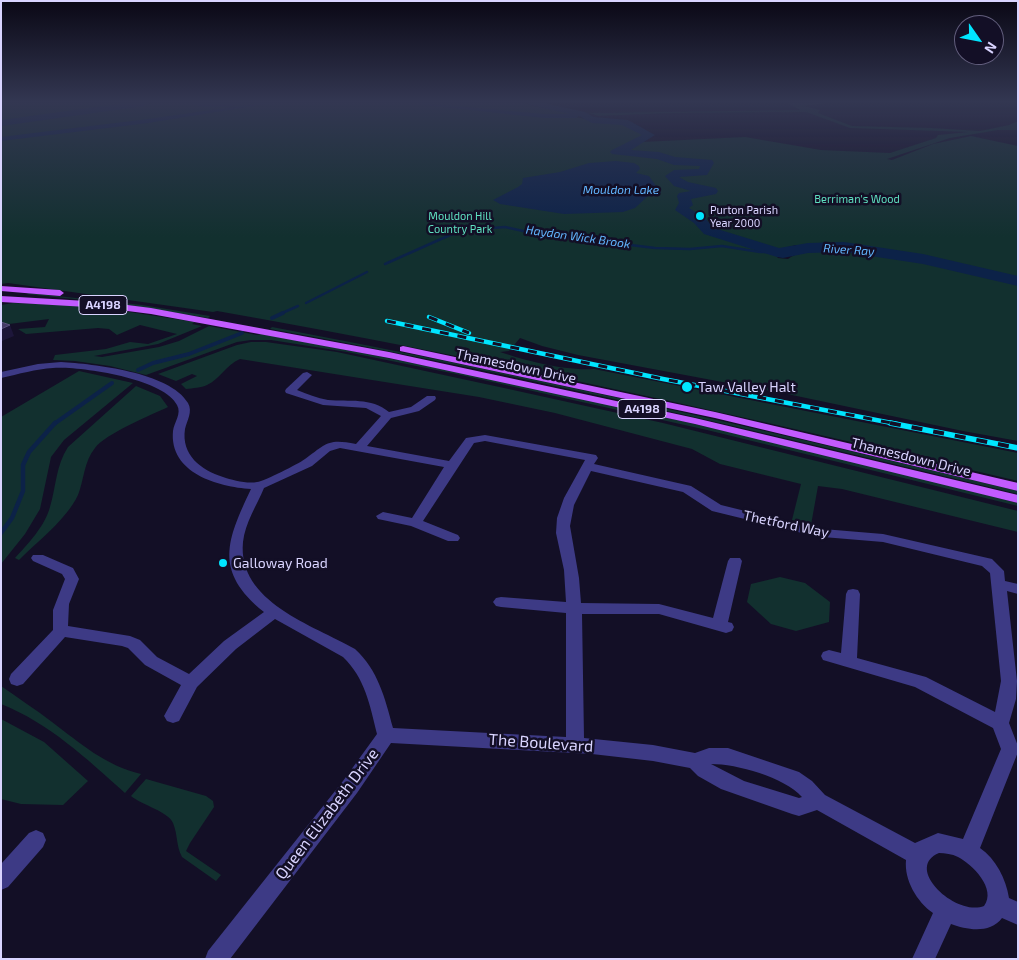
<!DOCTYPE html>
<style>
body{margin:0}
#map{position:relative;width:1019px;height:960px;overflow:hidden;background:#130f26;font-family:"Exo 2",sans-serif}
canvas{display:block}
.frame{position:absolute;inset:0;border:2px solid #d9d4ff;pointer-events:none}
.north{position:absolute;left:954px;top:15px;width:50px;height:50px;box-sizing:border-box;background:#130f26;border:1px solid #625e7d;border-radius:50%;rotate:123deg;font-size:14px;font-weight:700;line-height:20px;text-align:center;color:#d9d4ff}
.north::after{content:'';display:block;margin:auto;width:18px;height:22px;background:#00e5ff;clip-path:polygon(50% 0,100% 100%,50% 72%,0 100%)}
</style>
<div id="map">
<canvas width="1019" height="960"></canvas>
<div class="frame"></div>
<div class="north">N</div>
</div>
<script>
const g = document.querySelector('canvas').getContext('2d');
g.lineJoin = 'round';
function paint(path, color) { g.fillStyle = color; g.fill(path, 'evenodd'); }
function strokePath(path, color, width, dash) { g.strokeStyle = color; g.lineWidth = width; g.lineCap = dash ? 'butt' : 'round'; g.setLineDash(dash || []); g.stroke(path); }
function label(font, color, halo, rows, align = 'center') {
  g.font = font + ' "Exo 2",sans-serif'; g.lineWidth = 5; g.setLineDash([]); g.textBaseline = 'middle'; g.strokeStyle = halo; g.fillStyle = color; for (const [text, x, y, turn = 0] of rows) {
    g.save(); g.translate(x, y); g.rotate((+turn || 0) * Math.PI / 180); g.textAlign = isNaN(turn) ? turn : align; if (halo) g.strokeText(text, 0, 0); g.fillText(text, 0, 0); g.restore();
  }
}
paint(new Path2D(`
 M1,103H137L1,121Z
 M154,103H190L220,106L238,103H524L533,106L577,114L564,115L598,121L627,122L645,135L636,139L629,147L616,153H622L641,142L745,137L821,150L890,153L936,138L938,135L968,132L850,128L806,112L671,113L598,116L589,113L800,110L788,103H826L804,106L820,110L818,113L852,126L931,128L980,131L1009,125L1018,121V130H998L950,138L887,159L892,160L933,144L971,136L1018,146V279L902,252L840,245H796L777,250L709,231L703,227L697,218L684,210L691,202L687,198L694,194L713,192L714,190L705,188L710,192L691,193L686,198V204L681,210L697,221L701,228L710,233L734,238L775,254L778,258L788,259C820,232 976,272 1018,283V441L963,431L792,395L578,355L542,346L520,338L509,351L500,352C527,361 566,371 594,369L1018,453V481C752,418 486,358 217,311L213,312L8,283L1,284V123Z
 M29,293L142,305L210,316L208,318L122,304L26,294Z
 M13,303L90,306L195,322L192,324L202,326L158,344L94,356L102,357L159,347L179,341L209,326L257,335L261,334C515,380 768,439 1018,503V506L707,430L461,375L347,352L271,340H251L237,342L146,375L110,366L75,361L53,360L55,355L106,349L130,342L148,344L177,334L140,325L117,335L109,329L98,328L26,334L18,329L45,327L49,319L1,325V305Z
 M272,327C507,371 740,424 972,480L1018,491V494C770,434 521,374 270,329Z
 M266,342L337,352L504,388L663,423L1018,511V532L842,489L818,486L811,525L792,520L801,484L720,464L692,449L555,413L479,397L240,359C226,365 220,379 207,385C201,388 193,388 186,389L181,384L197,376L192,374L176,381L158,374L237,345L251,342Z
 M79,371L133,383L64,440L51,457L40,509L25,534L1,564V417Z
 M136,386L160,396L168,407C151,415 105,434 95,448C84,461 84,480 78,495C66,520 38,541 19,560L15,558C28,544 45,526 50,507C56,487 56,465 68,447Z
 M780,577L805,583L830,602L829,622L796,631L771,624L747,602L751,584Z
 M1,686C18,698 35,709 52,722C80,743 106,766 141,774L125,793C87,759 49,723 1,704Z
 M1,719L44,742L88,781L63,805L21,804L1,799Z
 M146,779L206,796L213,801L214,807L190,843L186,851L221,875L216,881L182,857C176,846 178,835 173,823C169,812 142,805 131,796Z`), '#12302f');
paint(new Path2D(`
 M616,161L634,163L639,166L640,169L636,173L649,176L661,193L648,196L635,208L623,212L564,214L500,204L493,200L518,187L522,184L523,178L560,172L589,163Z`), '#0c2248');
strokePath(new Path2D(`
 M385,264L450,235L479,229L505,227L532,233L655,248L690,249L722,246L760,252H777
 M306,303L367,272
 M280,314L298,306`), '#0c2248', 2.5);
strokePath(new Path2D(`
 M272,318L283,313
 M138,370L153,363L189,354L242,333
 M54,424L112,383`), '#0c2248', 4);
strokePath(new Path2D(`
 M1,533L12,518L23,491V465L29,452L55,423`), '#0c2248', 4.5);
paint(new Path2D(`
 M260,103H272L148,123L1,141V137L148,119Z
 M422,103L544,114H576L579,116L576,118H544L424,105Z`), '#0c2248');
paint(new Path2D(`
 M126,103H149L144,106L1,126V120Z
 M193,103H241C234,108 198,109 193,103Z
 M528,103H544L585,112L594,117L628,120L655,135L631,150L659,152L675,157L712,160L714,163L707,175L679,177L688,182L716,188L718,191L716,194L691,199L693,205L689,208L704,217L714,228L779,248L808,243L844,242L923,254L1018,276V286L923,264L844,252L808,253L783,258L777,257L704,234L694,223L675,210L679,203L677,196L679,193L691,191L674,186L665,176L674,170L699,169L700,166L674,165L657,159L612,154L610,152L612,150L642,135L622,125L592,123L579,116L530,105Z`), '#0c2248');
paint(new Path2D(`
 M61,362C93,364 170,372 188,403C193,412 187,420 185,429C181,455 201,470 223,477C232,480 247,484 257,482C265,481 298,464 305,459C326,444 327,438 356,444L381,416L366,408L323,405L286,393L285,391L286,389L303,373L307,372L312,375L297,390C307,394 317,398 328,400C349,402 371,397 389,412L411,407L427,396H435L436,398L435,400L419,411L391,418L367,446L449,461L466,438L485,435L596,455L598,458L594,464L691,486L721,505L802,525L823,529L883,534L992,559L1004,571L1005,581L1018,584V594L1007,591L1017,681L1016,699L1009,723L1018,746V752L980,848C996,859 1006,879 1009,898L1018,902V925L1002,918C990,934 967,930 951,924L935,959H912L933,913C917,902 904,880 906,860L817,810L799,816L792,814L721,789L698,776L690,768L653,761L592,754L391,743L357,793L230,959H205L208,951L343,781L377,734C370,705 365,678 343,657L275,619L236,649L197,687L179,721L173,723L167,721L164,716L181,685L145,665L128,648L122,646L65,637L23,684L17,686L11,684L9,679L11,674L53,630V610L65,579L62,574L33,561L31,558L33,555H43L73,568L79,579L69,604L68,626L130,636L140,640L157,657L189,674L224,641L264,612C213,571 227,540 251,489C218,487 169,473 173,431C174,422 182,414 177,405C165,379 80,366 53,368C36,369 19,374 1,378V372L38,364ZM485,441L585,460L564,498L557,518L556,533L564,570L566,602L501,597L496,598L493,602L496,606L501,607L566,613V737L393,728C385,698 378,670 355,649C313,625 237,602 243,542C245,523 257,505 264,488L312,466L330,451L340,448L444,467L412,518L383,512L376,516L378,519L411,526L448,541H458L460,538L458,535L423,521L474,443ZM591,471L683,492L712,511L802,533L823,537L883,542L982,566L990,573L1001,681L995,712L926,677L857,658L860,594L858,590L853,589L848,590L846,594L841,653L829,650L823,652L821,656L823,660L915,687L993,728L1001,749L963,839L938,833L915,843L825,795L812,781L799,772L728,748H709L695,753L653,745L584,738L582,614H659L726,633L732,631L734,627L732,623L728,622L742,561L740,558H730L728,561L713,618L659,604L581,603L579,578L570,526L574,505ZM711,764C737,764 784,777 802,797L799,798L744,781ZM939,853C945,853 952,854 958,857C972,864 997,889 984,906C956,917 903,868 939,853Z
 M36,830L43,833L46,840L43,847L8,887L1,890V864L29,833Z`), '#3d3a85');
paint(new Path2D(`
 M1,286L60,290L64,293L60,296L1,291Z
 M1,296L104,302L151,308L389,352L695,418L1018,495V503L695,424L389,358L151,314L104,308L1,302Z
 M403,346L715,412L1018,483V491L715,418L400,351V347Z`), '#c25bff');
const railFar1 = new Path2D(`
 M429,317L469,333
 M387,321L663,379L897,424`);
const rail = new Path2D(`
 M890,423L1018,448`);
strokePath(railFar1, '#00e5ff', 4.5);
strokePath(rail, '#00e5ff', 5.5);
strokePath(railFar1, '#130f26', 3, [9]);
strokePath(rail, '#130f26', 4, [11]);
paint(new Path2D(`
 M10,325L14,336L2,341V343H1V329Z`), '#1d163a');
const building = new Path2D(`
 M1,322L10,325L1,329Z`);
paint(building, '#433a66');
strokePath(building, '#5a527e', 1);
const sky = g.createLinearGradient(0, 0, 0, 237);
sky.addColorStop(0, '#0a0815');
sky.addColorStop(0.43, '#333752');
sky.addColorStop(1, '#33375200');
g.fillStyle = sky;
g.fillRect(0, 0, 1019, 237);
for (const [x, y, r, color] of [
 [700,216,5,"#00e5ff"],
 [687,387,6,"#00e5ff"],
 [223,563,5,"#00e5ff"]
]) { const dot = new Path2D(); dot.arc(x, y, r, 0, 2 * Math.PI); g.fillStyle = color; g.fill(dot); strokePath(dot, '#130f26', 2); }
label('11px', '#5fe0c0', '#130f26', [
 ["Berriman's Wood",857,199],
 ["Mouldon Hill",460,216],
 ["Country Park",460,229]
]);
label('11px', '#d9d4ff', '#130f26', [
 ["Purton Parish",710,210],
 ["Year 2000",710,223]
], 'left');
label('italic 12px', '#62b6ff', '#130f26', [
 ["Mouldon Lake",621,190],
 ["Haydon Wick Brook",578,237,8],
 ["River Ray",849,250,4]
]);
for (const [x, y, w] of [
 [103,305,48],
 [642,409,48]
]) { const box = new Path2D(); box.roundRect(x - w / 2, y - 9.5, w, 19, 4); g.fillStyle = '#130f26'; g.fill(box); strokePath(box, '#d9d4ff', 1); }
label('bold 12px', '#d9d4ff', null, [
 ["A4198",103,305],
 ["A4198",642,409]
]);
label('14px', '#d9d4ff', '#130f26', [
 ["Thamesdown Drive",516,366,12],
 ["Thamesdown Drive",911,457,14],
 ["Thetford Way",786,524,12]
]);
label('14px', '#d9d4ff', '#130f26', [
 ["Taw Valley Halt",698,387],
 ["Galloway Road",233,563]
], 'left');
label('16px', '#d9d4ff', '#130f26', [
 ["The Boulevard",541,743,4],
 ["Queen Elizabeth Drive",327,814,-53]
]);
</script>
